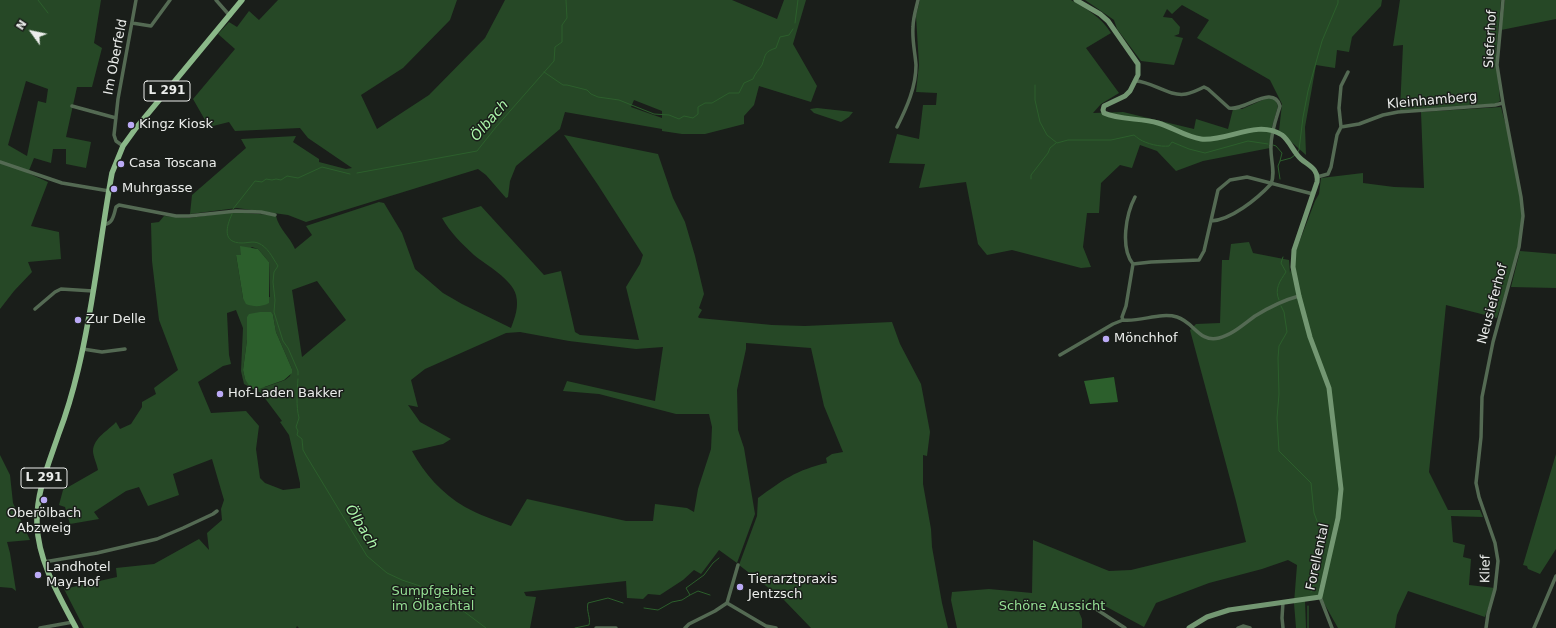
<!DOCTYPE html>
<meta charset="utf-8">
<style>
body{margin:0}
#map{position:relative;width:1556px;height:628px;overflow:hidden;background:#1a1e1a;font-family:"DejaVu Sans",sans-serif}
canvas{display:block}
.north{position:absolute;left:12px;top:12px;width:40px;height:40px;-webkit-text-stroke:3px #1a1e1a;paint-order:stroke;rotate:303deg;font-size:11px;font-weight:700;line-height:16px;text-align:center;color:#ebedeb}
.north::after{content:'';display:block;margin:auto;width:14px;height:18px;background:#ebedeb;clip-path:polygon(50% 0,100% 100%,50% 72%,0 100%)}
</style>
<div id="map">
<canvas width="1556" height="628"></canvas>
<div class="north">N</div>
</div>
<script>
const g = document.querySelector('canvas').getContext('2d');
g.lineJoin = 'round';
function paint(path, color) { g.fillStyle = color; g.fill(path, 'evenodd'); }
function strokePath(path, color, width, dash) { g.strokeStyle = color; g.lineWidth = width; g.lineCap = dash ? 'butt' : 'round'; g.setLineDash(dash || []); g.stroke(path); }
function label(font, color, halo, rows, align = 'center') {
  g.font = font + ' "DejaVu Sans",sans-serif'; g.lineWidth = 3; g.setLineDash([]); g.textBaseline = 'middle'; g.strokeStyle = halo; g.fillStyle = color; for (const [text, x, y, turn = 0] of rows) {
    g.save(); g.translate(x, y); g.rotate((+turn || 0) * Math.PI / 180); g.textAlign = isNaN(turn) ? turn : align; if (halo) g.strokeText(text, 0, 0); g.fillText(text, 0, 0); g.restore();
  }
}
paint(new Path2D(`
 M0,0H101L94,43L102,48L92,87H77L66,137L91,142L86,168L66,164V149H53L51,163L34,158L28,173L48,182L31,226L59,232L61,259L28,262L32,272L14,291L0,309ZM26,81L48,89L46,103L38,101L27,156L8,145Z
 M278,0H457L450,20L403,68L361,95L377,129L429,95L485,38L505,0H732L777,19L784,0H806L793,44L817,86L811,102L759,86L754,105L744,116V124L705,134H682L662,131V129L565,112L560,129L516,166L510,181L508,197L506,198L486,175L478,169L306,222L288,215L237,208L190,214L192,195L246,148L241,139L296,136L293,142L319,159V162L346,169L352,168L308,138L300,128L235,131L229,122L209,127L193,99L235,49L218,34L229,22L237,27L249,11L259,20ZM634,100L662,111V118L631,107Z
 M920,0H1071C1088,10 1100,16 1111,33L1086,48L1119,93L1101,104L1093,113L1123,112L1194,129L1196,119L1228,129L1233,109H1242L1267,98L1275,99L1278,106L1272,127L1270,148L1203,161L1176,171L1157,151L1140,145L1132,168L1120,165L1101,183L1099,213H1087L1083,247L1091,267L1081,268L1012,250L987,255L978,244L966,182L919,188L925,164L889,163L897,134L919,139L923,105H936L937,93L916,92L919,65L916,16Z
 M1085,0H1382L1381,6L1352,37L1349,52L1337,50L1335,68L1316,65L1305,127L1306,155L1279,131L1282,104L1270,80L1197,38L1209,20L1182,5L1172,14L1167,9L1163,17L1172,18L1180,27L1179,34L1174,36L1183,38L1174,65L1141,61L1117,29L1114,20Z
 M1400,0H1501L1496,55L1500,101L1495,104L1400,110L1403,45L1393,46Z
 M1505,0H1556V19L1501,30Z
 M1501,107C1510,142 1524,187 1522,224C1520,255 1506,288 1497,318L1446,305L1429,472L1448,510H1480L1483,517L1451,516L1453,542L1465,545L1463,557L1471,559L1469,585L1495,588L1485,617L1408,591L1397,615L1395,628H1338L1321,598L1305,601L1306,628H1296L1294,603L1297,565L1288,560L1262,569L1209,583L1156,603L1144,627L1090,598L1079,612L1082,619V628H957L951,600L952,592L989,589L1032,593L1033,540L1109,571L1131,570L1246,542L1236,501L1190,330L1196,324L1220,323L1222,260H1229L1231,244L1249,242L1253,253L1289,260L1290,273L1294,256L1315,201L1319,194L1321,178L1363,173V183L1394,187L1424,188L1421,112Z
 M817,108L853,112L849,117L841,122L814,113L810,109Z
 M564,135L658,154L673,198L685,222L695,256L704,294L699,308L702,310L698,317L699,318L772,325L805,326L892,322L900,344L921,384L930,432L927,456L923,455V484L931,529L932,547L942,603L948,628H811L784,600L739,565L757,516L758,498C783,480 796,470 827,463L826,458L832,454L843,452L824,406L811,348L746,343V349L737,390L738,430L744,448L755,514L737,563L719,550L701,574L694,570L683,580L660,595L648,594L643,599L627,598L626,581L524,592L526,596L536,597L530,628H299L297,626L296,628H84L64,589L117,577L116,568L154,564L199,539L209,550L207,533L222,520L221,509L224,500L212,459L173,474L179,495L148,506L139,487L126,491L94,512L99,519L70,524L65,507L59,505L63,490L98,470C97,464 93,456 93,451C94,437 108,431 116,422L120,429L131,424L142,407V402L156,394L154,388L178,370L159,320L152,261L151,223L159,222L164,216L189,218L232,212L272,215L276,216C279,229 290,237 295,249L312,235L306,226L379,202L384,203L402,233L415,269L443,293L462,304L511,328C515,317 519,307 516,295C512,279 486,265 474,255C462,244 450,232 442,218L481,206L544,275L561,271L575,332L580,335L639,340L626,287L640,264L643,255L598,185ZM252,247L258,249L269,262L270,297L243,298L236,255H241ZM317,281L346,320L302,357L292,290ZM236,310L243,328L241,371L244,384L261,393L282,421L280,422L289,435L300,483V488L283,490L265,483L260,478L256,449L259,426L246,411L211,413L198,382L223,366L231,364L229,355L227,313ZM273,315L276,332L292,369L290,376L285,380L265,387L245,379L243,370L247,340V317ZM520,332L569,341L636,349L663,347L655,401L567,381L563,391L599,394L676,414H709L712,427L711,449L698,489L694,512L687,508L655,504L653,521H626L527,499L511,526C495,520 479,515 465,507C442,494 424,473 412,451L443,444L451,439L420,422L408,405L418,407L411,380L425,369L506,333Z
 M1520,251L1556,254V288L1511,287Z
 M1556,454V549L1540,574L1528,569L1527,566L1523,565Z
 M0,455L10,475L13,503L30,540L7,542L10,553L16,591L12,588L0,587Z`), '#264826');
paint(new Path2D(`
 M240,246L258,249L269,262V303C262,307 253,307 246,304L243,298L236,255H241Z
 M260,312H271L273,315L276,332L292,369V373L284,380L256,390L250,387L245,379L243,370L247,340V317L249,314Z
 M1114,377L1118,402L1090,404L1084,381Z`), '#2c5f2c');
strokePath(new Path2D(`
 M38,0L48,13
 M795,23L798,0
 M544,72L563,85H567L587,90L591,94L598,97L619,100L654,114L669,115L679,119L684,116L693,118L698,114V107L705,103H712L729,93H739L744,83L753,79C755,73 759,70 762,65C766,54 764,52 776,48L780,37L789,35L793,29
 M1035,85V100L1040,122L1047,135L1057,143L1068,140H1111L1134,135C1136,136 1137,138 1139,139C1147,144 1160,147 1169,146L1172,142L1189,149L1205,153L1248,141L1268,144
 M1273,145L1276,146L1282,153L1280,161
 M1297,153L1299,150L1303,117L1308,91L1322,41L1338,3V0
 M357,173L477,151L496,127L554,61L555,47L562,42V25L567,18L566,0
 M1031,179V175L1048,153L1050,148L1056,143
 M1280,179L1278,166L1280,161L1291,158L1295,155
 M233,209L255,181L262,182L266,179L272,180L276,179L281,180L287,176L298,178L322,167L350,174
 M232,214C226,227 222,243 242,243C247,243 253,241 258,243C268,247 272,257 278,266L274,272L273,282L275,300L274,312L283,341L288,348L298,371V375
 M1279,300C1274,289 1280,281 1286,272L1281,263L1283,257
 M1281,306L1284,312L1287,332L1279,346L1278,358L1279,394L1277,418L1279,451L1311,483L1314,513L1322,534L1316,578L1311,592
 M298,379C297,392 296,406 299,418L296,427L298,431L297,435L302,439L303,450L307,457L367,556L387,573L402,580L438,592L486,628
 M690,595L698,591L710,595
 M1308,606V628
 M644,608L658,610L672,602L682,600L690,595L686,588L704,575L713,563L719,558
 M575,628L589,625C591,618 586,611 588,603L608,598L623,603`), '#2c5f2c', 1);
strokePath(new Path2D(`
 M216,0L230,16
 M132,23L151,26L170,0
 M1136,81C1153,82 1169,97 1186,94C1192,93 1198,90 1204,87L1208,89L1229,108C1244,112 1273,83 1280,106C1276,119 1271,132 1271,146C1270,159 1276,172 1271,184C1257,199 1231,220 1211,221
 M72,106L116,118
 M897,127C907,107 916,87 916,65C915,52 912,40 913,27C913,18 916,9 918,0
 M1341,127L1359,124L1383,115L1398,112L1495,105L1503,103
 M123,146L116,141L114,135L118,99L136,0
 M0,162L62,183L109,191
 M1317,177L1328,174L1331,167L1337,135L1341,127L1339,108L1341,86L1348,72
 M103,224C113,225 114,214 116,207L119,205L176,216H189L236,211L261,212L275,215
 M1133,264L1151,262L1199,260L1204,251L1218,190L1230,180L1247,177L1313,194
 M35,309L55,292L61,289L93,291
 M1123,320C1141,322 1160,312 1177,317C1194,322 1199,343 1219,338C1232,335 1244,324 1255,316C1268,308 1284,300 1299,296
 M83,349L102,352L125,349
 M1060,355L1113,324L1123,320L1122,317L1126,306L1133,264C1120,248 1126,214 1135,197
 M44,562L97,553L157,539L183,528L213,514L217,511
 M1320,597L1332,628
 M1283,602L1282,618L1283,628
 M727,603L766,626L776,628
 M1096,609L1125,628
 M40,628L73,622
 M596,628H616
 M685,628L689,624L715,611L727,603L738,565
 M1238,628L1243,626L1250,628
 M1486,628L1488,614L1495,589L1498,561L1495,543L1479,497L1476,483L1481,437L1482,397L1493,342L1519,247L1523,216L1521,197L1503,103L1497,65L1503,0
 M1534,628L1556,576`), '#546a53', 3.5);
strokePath(new Path2D(`
 M1076,0L1100,14L1108,21L1138,64V75L1130,91L1125,96L1104,106L1103,110L1104,113C1119,120 1141,118 1158,123C1172,127 1186,137 1201,139C1227,142 1257,119 1282,135C1290,141 1293,152 1301,159C1309,166 1319,169 1317,182L1294,250L1293,267L1299,296L1310,337L1329,388L1341,489L1338,518L1320,597L1229,610L1207,617L1189,628`), '#739772', 5);
strokePath(new Path2D(`
 M76,628C59,596 38,561 37,524C36,492 49,463 59,433C67,412 73,391 78,370C94,305 100,238 112,173L123,146L136,128L242,0`), '#8bb989', 5.5);
for (const [x, y, r, color] of [
 [131,125,4,"#bbaaf6"],
 [121,164,4,"#bbaaf6"],
 [114,189,4,"#bbaaf6"],
 [78,320,4,"#bbaaf6"],
 [1106,339,4,"#bbaaf6"],
 [220,394,4,"#bbaaf6"],
 [44,500,4,"#bbaaf6"],
 [38,575,4,"#bbaaf6"],
 [740,587,4,"#bbaaf6"]
]) { const dot = new Path2D(); dot.arc(x, y, r, 0, 2 * Math.PI); g.fillStyle = color; g.fill(dot); strokePath(dot, '#1a1e1a', 1.5); }
for (const [x, y, w] of [
 [167,91,46],
 [44,478,46]
]) { const box = new Path2D(); box.roundRect(x - w / 2, y - 10, w, 20, 3); g.fillStyle = '#1a1e1a'; g.fill(box); strokePath(box, '#ebedeb', 1); }
label('bold 12px', '#ebedeb', null, [
 ["L 291",167,91],
 ["L 291",44,478]
]);
label('13px', '#ebedeb', '#1a1e1a', [
 ["Sieferhof",1491,39,-87],
 ["Im Oberfeld",116,57,-79],
 ["Kleinhamberg",1432,101,-5],
 ["Neusieferhof",1493,304,-75],
 ["Forellental",1318,557,-78],
 ["Klief",1486,569,-89]
]);
label('13px', '#ebedeb', '#1a1e1a', [
 ["Kingz Kiosk",139,125],
 ["Casa Toscana",129,164],
 ["Muhrgasse",122,189],
 ["Zur Delle",86,320],
 ["Mönchhof",1114,339],
 ["Hof-Laden Bakker",228,394],
 ["Oberölbach",44,514,"center"],
 ["Abzweig",44,529,"center"],
 ["Landhotel",46,568],
 ["May-Hof",46,583],
 ["Tierarztpraxis",748,580],
 ["Jentzsch",748,595]
], 'left');
label('13px', '#95e094', '#1a1e1a', [
 ["Sumpfgebiet",433,592],
 ["im Ölbachtal",433,607],
 ["Schöne Aussicht",1052,607]
]);
label('italic 14px', '#acf8ab', '#1a1e1a', [
 ["Ölbach",490,121,-49],
 ["Ölbach",361,527,58]
]);
</script>
